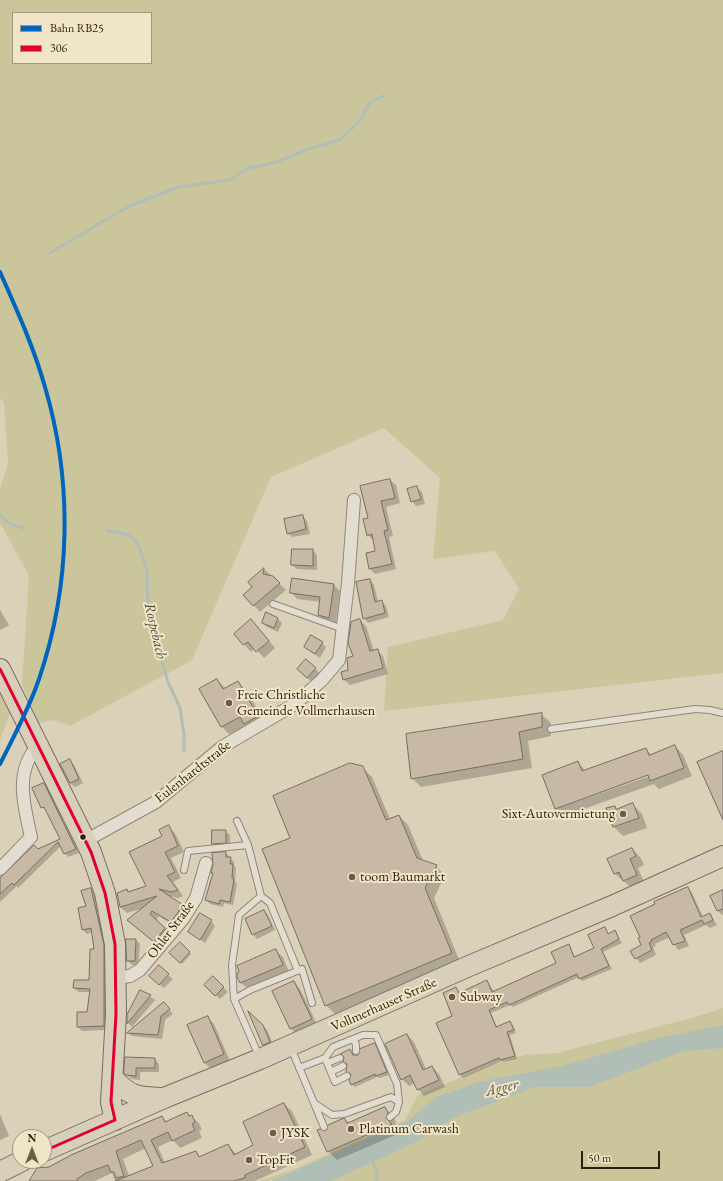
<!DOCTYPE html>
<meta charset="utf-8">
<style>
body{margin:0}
#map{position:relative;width:723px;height:1181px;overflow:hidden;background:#dbd1b8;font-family:"EB Garamond",serif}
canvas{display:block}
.legend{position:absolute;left:12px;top:12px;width:140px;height:52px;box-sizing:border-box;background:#f1e5c8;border:1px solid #a3957d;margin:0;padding:5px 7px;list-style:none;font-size:12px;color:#2f1d0d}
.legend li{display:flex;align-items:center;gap:8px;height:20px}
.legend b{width:20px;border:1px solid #a3957d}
.north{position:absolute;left:12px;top:1129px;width:40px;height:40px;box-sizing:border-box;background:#f1e5c8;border:1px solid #a3957d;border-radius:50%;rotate:0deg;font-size:11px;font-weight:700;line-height:16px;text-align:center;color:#2f1d0d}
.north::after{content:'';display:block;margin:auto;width:14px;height:18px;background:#6b5c49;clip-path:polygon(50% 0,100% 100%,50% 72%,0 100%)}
.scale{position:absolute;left:581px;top:1151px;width:79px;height:18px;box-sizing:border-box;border:2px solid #2f1d0d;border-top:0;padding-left:5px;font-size:12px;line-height:14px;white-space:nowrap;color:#2f1d0d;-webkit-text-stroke:3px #f1e5c8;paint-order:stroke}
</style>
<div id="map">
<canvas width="723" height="1181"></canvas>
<ul class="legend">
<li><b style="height:5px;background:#0065bd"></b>Bahn RB25</li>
<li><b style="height:5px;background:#e4002b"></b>306</li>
</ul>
<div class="north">N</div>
<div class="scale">50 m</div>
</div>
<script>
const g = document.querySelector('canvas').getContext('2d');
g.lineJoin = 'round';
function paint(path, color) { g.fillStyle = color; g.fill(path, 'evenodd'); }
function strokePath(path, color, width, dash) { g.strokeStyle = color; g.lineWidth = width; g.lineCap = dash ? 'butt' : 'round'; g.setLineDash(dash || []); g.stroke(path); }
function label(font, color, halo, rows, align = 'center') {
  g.font = font + ' "EB Garamond",serif'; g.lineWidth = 4; g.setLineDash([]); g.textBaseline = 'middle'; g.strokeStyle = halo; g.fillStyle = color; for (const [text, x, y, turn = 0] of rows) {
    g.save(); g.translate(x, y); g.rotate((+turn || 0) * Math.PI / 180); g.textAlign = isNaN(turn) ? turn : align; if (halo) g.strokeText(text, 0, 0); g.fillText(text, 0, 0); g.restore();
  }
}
paint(new Path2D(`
 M0,0H723V673L384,711L388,647L503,620L519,589L495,551L433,559L440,478L384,428L271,477L192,660L70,726L55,720L36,723L22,684L29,576L0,523V488L8,464L4,403L0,398ZM13,13H151V63H13Z
 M0,690L11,711L0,740Z
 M723,1008V1181H258L290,1171L405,1120L418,1095L489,1066L524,1055L557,1053L695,1017Z`), '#cbc59b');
paint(new Path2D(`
 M723,1025V1048L684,1051L589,1087H535L455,1117L414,1143L331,1181H272L409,1120L437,1097L479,1082L562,1066L658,1038Z`), '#b0beb6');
paint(new Path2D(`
 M390,480L396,485L400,503L386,507L393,536L389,537L396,569L375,574L370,569L376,552L373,540L368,535L369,519Z
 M417,488L422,492L425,504L416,506L412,501Z
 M302,516L307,521L310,534L292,537L288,533Z
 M313,550L317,555V570L297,569L292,565Z
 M264,569L286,590L260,612L245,595L254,587Z
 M370,580L374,585L378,602L381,601L386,606L389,617L368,623L364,618Z
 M334,585L340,591L336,623L325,621L319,615L321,602L297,599L291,592Z
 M0,610L9,625L0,630Z
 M267,614L278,619L282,623L278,632L267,627L263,623Z
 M360,620L366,626L374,651L377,650L383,656L388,674L350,685L344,680L349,671L354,657Z
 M258,627L275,648L264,658L255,648L251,652L235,634Z
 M322,643L326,647L320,658L305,647Z
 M306,661L320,673L312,682L302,674Z
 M217,680L226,689L238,682L247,691L267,726L231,736L222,727L200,689Z
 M541,714L551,723V736L528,741L532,768L421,787L412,778Z
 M675,746L683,755L692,776L659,789L654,784L564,816L556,808L578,763L586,771L645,749L652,755ZM652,773L653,775L558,808V806Z
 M70,760L74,765L83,783L75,787L70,783Z
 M362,767L372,777L390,819L399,816L408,825L423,861L436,866L445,875L434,898L460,962L335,1014L326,1005L292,838Z
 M44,784L47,788L79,853L68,857L61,846L18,888L17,886L0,902V880L38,850L61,839L48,811L42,807Z
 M633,805L642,814L647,828L623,836L614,827L608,809L614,807L618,810Z
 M168,827L175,833L184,852L171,858L181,878L173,882L183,896L178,898L166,895L188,912L177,928L159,916L156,921L171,935L160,947L135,926L144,908L127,913L120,907L127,890L129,892L147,887L163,837Z
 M225,831L230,835V847L217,848L213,844Z
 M632,849L641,858L644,865L638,868L645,884L633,889L615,874Z
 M226,853L234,862V866L236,868L235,882L237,884L233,905L224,903L223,907L210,904L206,900L213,873L212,872Z
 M688,888L692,893L703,917L710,914L717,925L710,928L706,925L684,935L689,946L678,950L670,937L655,944L656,946L653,947L656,955L640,963L636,958L642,946Z
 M91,889L95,893L107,950V1030L82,1031L78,1027L88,1013L90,992H79L74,988L90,981L95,950L92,932L87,934L83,930Z
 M723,891V915H722L718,911L711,896Z
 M264,911L268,915L275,930L257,939L253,934Z
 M211,921L215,926L205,943L189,932Z
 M605,928L609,934L615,932L622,943L603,952L612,969L582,981L579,977L513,1007L510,1005L491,1013L497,1027L510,1022L513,1025L516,1033L510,1035L517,1059L503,1062L502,1061L463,1078L460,1075L453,1017L456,988L460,993L487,981L494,992L557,964L569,945L575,957L595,948Z
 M127,940H136L140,944L138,965H132L128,961Z
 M180,943L191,954L182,964L171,953Z
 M276,951L283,957L289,972L248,989L241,983Z
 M168,975L173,979L164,988L155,981Z
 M213,977L228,992L220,999L205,985Z
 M294,982L300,989L318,1026L297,1035L290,1028Z
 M141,991L155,1000L132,1027L128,1023V1016Z
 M168,1008L173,1014L165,1020L162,1039L132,1036L128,1033Z
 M251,1015L267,1030L274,1046L268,1049L264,1044Z
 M207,1017L214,1024L230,1061L212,1070L205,1063L188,1025Z
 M407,1035L414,1042L426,1069L432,1067L439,1074L445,1087L424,1096L418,1089L415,1083L409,1086L402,1079Z
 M374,1044L389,1075L379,1078L377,1077L355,1087L352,1084V1075L347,1072L348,1065L344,1061L350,1051L357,1057Z
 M155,1059L159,1064V1072H140V1080L132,1079L125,1073Z
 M284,1104L292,1111L312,1155L255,1181H115L112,1173L95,1181H30L49,1168L162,1117L167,1122L187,1113L199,1123L202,1130L199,1131L202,1138L180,1148L173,1140L158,1147L165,1163L195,1152L201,1158L228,1145L237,1155L255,1146ZM146,1148L155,1166L129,1176L123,1159Z
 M385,1108L394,1117L396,1123L394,1127L400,1133L337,1160L328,1151L327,1132L329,1126L345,1119L349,1123Z
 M0,1114L9,1136L0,1140Z`), '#0003');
strokePath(new Path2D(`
 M50,253L129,206L179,187L230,180L248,168L274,163L311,148L340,140L359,122L370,103L383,96
 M0,515L10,524L23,528
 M107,531L119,532L132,537L140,548L147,571L148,611L168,682L180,708L184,734V750
 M370,1158L377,1171V1181`), '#b0beb6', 3);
const building = new Path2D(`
 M390,479L395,498L381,501L388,530L384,531L392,564L369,569L366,553L375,551L372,534L367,536L363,519L368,518L360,486Z
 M417,486L421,499L411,502L407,489Z
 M303,515L306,529L287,534L284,519Z
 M292,549H313V566L291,565Z
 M264,568L263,574L273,576L280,583L253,606L243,595L252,587L248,582Z
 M292,578L334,584L329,618L318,615L320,597L290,593Z
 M370,579L375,602L382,600L385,613L363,619L356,582Z
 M266,612L278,618L274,628L262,623Z
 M251,619L269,641L256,652L248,642L243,645L234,634Z
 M360,619L370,651L378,649L383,668L343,680L341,672L348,670L347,658L353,656L348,643L351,622Z
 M311,635L323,642L315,654L304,647Z
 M306,659L316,668L307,678L297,669Z
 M217,679L223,689L238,681L258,716L244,724L240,717L221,727L199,689Z
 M542,713V727L519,732L523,759L411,779L406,734Z
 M675,745L684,768L650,781L648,775L555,809L542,775L578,761L582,771L646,748L649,755Z
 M723,751V820L697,762Z
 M70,759L79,779L70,783L60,764Z
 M350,763L363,766L386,820L399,815L417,858L437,865L425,888L452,953L325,1006L262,849L290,838L273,796Z
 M44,783L76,849L64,854L58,842L14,885L12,883L0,894V878L34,845L38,849L60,839L44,807L41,808L32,788Z
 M633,803L639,818L613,827L606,808L615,806L616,809Z
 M169,825L178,846L165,852L175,872L167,876L178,890L171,892L159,889L183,905L171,922L152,911L150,914L165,928L154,942L127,920L157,896L120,907L117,893L127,889L128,892L146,886L129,852L162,836L159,830Z
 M212,830H226V843L212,844Z
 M632,848L636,856L630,859L637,875L623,881L619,872L614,874L607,859Z
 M226,852V857H231L230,864H233L232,878L234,879L230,902L220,900L219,904L205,900L213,873H211L213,865L212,853Z
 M688,887L701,917L710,913L713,920L704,924L702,920L680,930L685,941L673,945L666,932L651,940L652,941L649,943L652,950L635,959L630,951L641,945L638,938L640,937L630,916L655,904L654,902Z
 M91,888L104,945V1026L77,1027V1012H87L90,989L73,988L74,980H89L90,949H94L91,928L82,930L78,908L86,906L81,891Z
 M723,890V909L717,911L710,896Z
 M264,910L272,926L252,935L245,919Z
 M200,913L212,920L200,940L188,932Z
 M605,927L608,934L615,930L619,939L601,949L609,966L579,979L577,974L509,1005L507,1002L489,1010L496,1027L510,1021L514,1030L507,1032L515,1056L500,1060L499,1058L459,1075L436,1023L452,1016L443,993L456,987L459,993L487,980L492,992L556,963L551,952L569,944L574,957L594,948L588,935Z
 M126,939H136L135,961H127Z
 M180,942L190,952L180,963L169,953Z
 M276,949L283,965L240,983L237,977V973L239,972L237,966Z
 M159,965L169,974L159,985L149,976Z
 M213,976L224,987L215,996L204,985Z
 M294,981L312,1019L290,1029L272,991Z
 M140,990L151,995L127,1024V1015Z
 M164,1002L170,1009L161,1016L158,1035L127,1033Z
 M248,1011L263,1025L270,1042L263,1045Z
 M208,1016L224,1054L204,1063L187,1025Z
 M407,1034L423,1070L432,1066L439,1080L417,1090L410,1075L401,1080L385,1044Z
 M375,1043L387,1072L375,1076V1074L351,1085L349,1080L351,1074L346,1072L347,1064L343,1062L344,1057L340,1054L350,1049L353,1055H358L360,1049Z
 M125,1057L155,1058V1068H136V1076L126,1075L124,1073Z
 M284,1103L305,1147L245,1175V1178L233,1181H115L153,1166L141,1140L116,1151L124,1176L116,1178L114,1172H111L108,1165L86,1173L77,1179L78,1181H29L37,1168L49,1167L71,1155L162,1116L165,1122L187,1112L189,1116L192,1115L195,1122L192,1124L195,1130L172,1141L168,1132L151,1140L162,1163L196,1151L199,1157L228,1144L234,1155L253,1145L243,1122Z
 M385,1107L388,1113L386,1118L392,1124L327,1152L317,1130L320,1129L325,1131L328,1125L344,1118L347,1123Z`);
paint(building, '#c8b9a6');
strokePath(building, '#766f60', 1);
const service = new Path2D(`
 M273,604L343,629
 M551,729L695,709L710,710L723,713
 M184,870L188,851L248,845
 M261,896L270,903L298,971
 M234,999L232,965L239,915L261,896L248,845L237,821
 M354,1039L356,1045V1051
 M291,1048L324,1127
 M259,1056L234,999L250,990L302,969L312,1003
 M325,1058L335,1082L347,1076
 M327,1063L340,1058
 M299,1068L325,1058L333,1047L363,1035H376L397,1084L399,1102
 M331,1072L343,1066
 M314,1103L332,1115L344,1114L391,1097L399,1102L396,1112L390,1117`);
const minor = new Path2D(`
 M85,841L156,802L222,747L295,704L322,680L339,660L348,583L354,500
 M0,869L31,837C24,806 14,771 38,746
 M116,978L130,976L140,970L183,919L196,898L206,863`);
const primary = new Path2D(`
 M0,669L91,852L105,893L115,944L116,1014L111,1102L115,1120
 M113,1078C130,1097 138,1097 162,1098
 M44,1151L164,1098L260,1059L469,966L612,906L723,856
 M0,1172L22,1161`);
strokePath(service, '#8f8777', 8);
strokePath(minor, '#8f8777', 14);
strokePath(primary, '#766f60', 22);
strokePath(service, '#e3ddd1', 6);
strokePath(minor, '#e3ddd1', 12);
strokePath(primary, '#d7cebc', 20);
strokePath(new Path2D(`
 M0,669L91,852L105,893L115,944L116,1014L111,1102L115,1120
 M44,1151L115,1120`), '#e4002b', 3);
strokePath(new Path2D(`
 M0,272C17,310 34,348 45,387C73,482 71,585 39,679C29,709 14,736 0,764`), '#0065bd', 4);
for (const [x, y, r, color] of [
 [229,703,4,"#6b5c49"],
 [623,814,4,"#6b5c49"],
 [83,837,3.5,"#2f1d0d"],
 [352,877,4,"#6b5c49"],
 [452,997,4,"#6b5c49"],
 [351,1129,4,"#6b5c49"],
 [273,1133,4,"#6b5c49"],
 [249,1160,4,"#6b5c49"]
]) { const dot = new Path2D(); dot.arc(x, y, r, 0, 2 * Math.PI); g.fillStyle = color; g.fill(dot); strokePath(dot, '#f1e5c8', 1.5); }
label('14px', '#2f1d0d', '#f1e5c8', [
 ["Freie Christliche",237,695],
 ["Gemeinde Vollmerhausen",237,711],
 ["Sixt-Autovermietung",615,814,"right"],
 ["toom Baumarkt",360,877],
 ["Subway",460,997],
 ["Platinum Carwash",359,1129],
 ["JYSK",281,1133],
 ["TopFit",257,1160]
], 'left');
label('14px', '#2f1d0d', '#f1e5c8', [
 ["Eulenhardtstraße",193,772,-38],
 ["Ohler Straße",171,930,-53],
 ["Vollmerhauser Straße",384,1005,-24]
]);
label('italic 15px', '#504b3f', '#f1e5c8', [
 ["Rospebach",155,631,77],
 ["Agger",502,1088,-13]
]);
</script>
